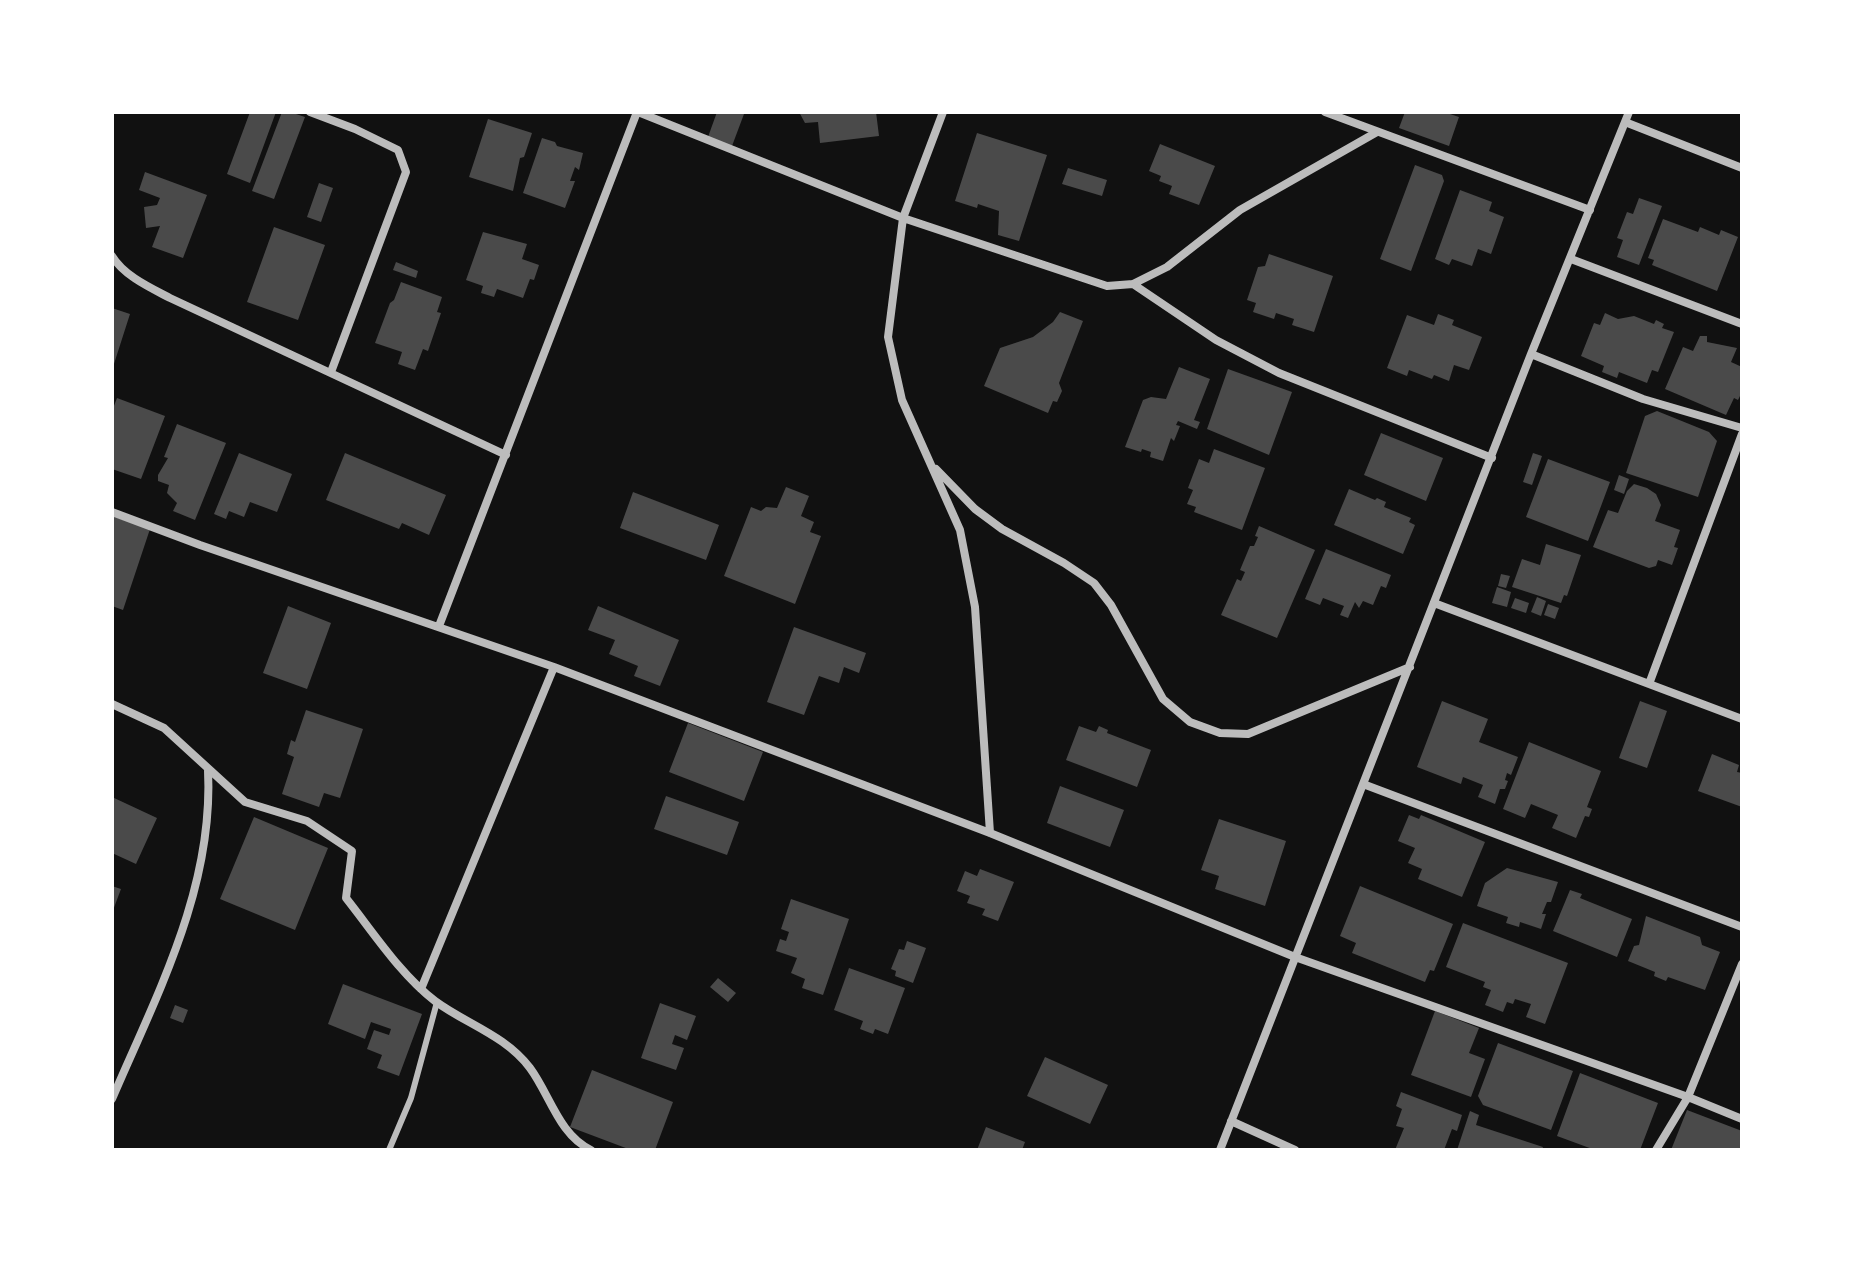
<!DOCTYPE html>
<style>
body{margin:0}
#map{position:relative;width:1854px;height:1262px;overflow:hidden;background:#111;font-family:"Asap Condensed",sans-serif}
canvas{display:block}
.frame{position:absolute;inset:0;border:114px solid #fff;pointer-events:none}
</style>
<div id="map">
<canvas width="1854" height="1262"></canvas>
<div class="frame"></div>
</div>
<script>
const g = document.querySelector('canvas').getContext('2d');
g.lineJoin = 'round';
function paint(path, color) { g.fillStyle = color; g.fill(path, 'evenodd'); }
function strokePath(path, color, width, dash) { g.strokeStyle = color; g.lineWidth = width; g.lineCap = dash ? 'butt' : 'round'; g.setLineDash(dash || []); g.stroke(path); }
paint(new Path2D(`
 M250,112H276L250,183L227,174Z
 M282,112H290L305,117L274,199L252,191Z
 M717,112L744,114L732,146L708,137Z
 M799,112H876L879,136L820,143L818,122L805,123Z
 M1405,112H1444L1459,117L1449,146L1399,128Z
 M488,119L532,133L524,157L520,158L513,191L469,177Z
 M977,133L1047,155L1019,241L998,235L999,211L978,204L977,208L955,201Z
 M542,138L555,142L557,146L583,153L579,170L575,167L570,181H575L565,208L523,193Z
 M1160,144L1215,166L1199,205L1169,194L1172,186L1159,181L1161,176L1149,171Z
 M1415,165L1442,175L1444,181L1411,271L1380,259Z
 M1068,168L1107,180L1102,196L1062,184Z
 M145,172L207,195L183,258L152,247L160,226L146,228L144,207L157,205L160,198L139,190Z
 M319,183L333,188L321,222L307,217Z
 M1460,190L1492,202L1489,211L1504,217L1491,254L1478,249L1472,266L1452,259L1449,265L1435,259Z
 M1639,198L1662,206L1639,265L1617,257L1623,240L1617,238L1627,212L1633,214Z
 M1663,219L1698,232L1700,227L1719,235L1721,230L1738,237L1717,291L1652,265L1654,260L1648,258Z
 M274,227L325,245L298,320L247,302Z
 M483,232L527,244L522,259L539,265L534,280L530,279L523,298L497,289L494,297L481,293L483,286L466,280Z
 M1269,254L1333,276L1314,332L1292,325L1294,319L1276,313L1274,319L1253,312L1256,303L1247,300L1258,267L1265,266Z
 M396,262L418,271L416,278L393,270Z
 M401,282L442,297L437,312L441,313L428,351L423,349L415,370L398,364L402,352L375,343L390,303L394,300Z
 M112,308L130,314L113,367H112Z
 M1060,312L1083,321L1059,383L1062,391L1057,402L1053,401L1048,413L984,386L1000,348L1033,337L1053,322Z
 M1605,313L1618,319L1634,316L1654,324L1656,320L1664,324L1662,328L1674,332L1658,372L1652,370L1647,383L1619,372L1617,378L1602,372L1604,366L1581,356L1594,323L1600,325Z
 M1438,314L1454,320L1452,325L1482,337L1469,370L1454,365L1449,381L1434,375L1432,379L1409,370L1407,376L1387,368L1407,315L1434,325Z
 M1700,336H1707V342L1737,348L1731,362L1742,367V392L1738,400L1734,398L1726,415L1665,389L1683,347L1693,351Z
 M1179,367L1210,379L1194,420L1200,422L1197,429L1178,421L1176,425L1180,426L1174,441L1171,438L1163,461L1150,457L1151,452L1142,449L1141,452L1125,447L1143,400L1151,397L1166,399Z
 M1228,369L1292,392L1269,455L1207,429Z
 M117,398L165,416L141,479L112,469V411Z
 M1657,411L1709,432L1717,441L1698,497L1626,473L1645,416Z
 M177,424L226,443L195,520L173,511L177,503L167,493L169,485L158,481V475L168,458L164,457Z
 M1381,433L1443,458L1426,501L1364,475Z
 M1214,449L1265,468L1242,530L1194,512L1196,507L1187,504L1193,490L1188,488L1199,459L1209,463Z
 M239,453L292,474L277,512L250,502L244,517L229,511L226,519L214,514Z
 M345,453L446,495L429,535L402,523L399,529L326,500Z
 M1533,453L1542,456L1532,485L1523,482Z
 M1548,459L1610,482L1588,541L1526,517Z
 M1619,475L1629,479L1624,494L1614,490Z
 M1634,484L1647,488L1656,494L1661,505L1655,521L1680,530L1674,547L1678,548L1672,565L1658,560L1656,566L1649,568L1593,547L1608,510L1618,513L1627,491Z
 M786,487L809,496L801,516L814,522L810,532L821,536L795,604L724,576L751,507L761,511L766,507L777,508Z
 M1349,489L1375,500L1377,498L1386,502L1384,507L1411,518L1409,522L1415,525L1403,554L1334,525Z
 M633,492L719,525L706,560L620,528Z
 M112,516L150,529L123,610L112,606Z
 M1259,526L1315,550L1277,638L1221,615L1237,579L1241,581L1245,572L1240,570L1250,546H1254L1258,537L1255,536Z
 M1546,544L1581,555L1567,596L1564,595L1561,603L1512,587L1522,559L1540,565Z
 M1326,549L1391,575L1386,588L1381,586L1373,605L1363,601L1359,608L1355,602L1348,618L1340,615L1344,606L1323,598L1320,605L1305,599Z
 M1501,574L1510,576L1506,588L1498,586Z
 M1497,587L1511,592L1507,607L1492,603Z
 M1537,597L1546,601L1541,616L1531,612Z
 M1515,598L1529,603L1526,613L1511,608Z
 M1548,604L1559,608L1555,619L1544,615Z
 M288,606L331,623L307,689L263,673Z
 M598,606L679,640L660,686L634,676L638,666L609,654L615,640L588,630Z
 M794,627L866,653L859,673L844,667L839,683L819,676L804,715L767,702Z
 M1442,701L1488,719L1479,742L1518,757L1511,775L1507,773L1505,780L1508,781L1505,789H1500L1495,804L1478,797L1483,785L1463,777L1461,784L1417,767Z
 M1640,701L1667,711L1647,768L1619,758Z
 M306,710L363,729L340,798L324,793L319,807L282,794L294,757L287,754L291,740L295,742Z
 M688,723L763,752L744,801L669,772Z
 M1079,726L1096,732L1099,726L1108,730L1107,733L1151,750L1137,787L1066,760Z
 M1529,742L1601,771L1587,807L1592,809L1589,817L1585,816L1576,838L1552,828L1558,815L1531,804L1525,818L1503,809Z
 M1712,754L1739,765L1737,772L1742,773V807L1698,791Z
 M1060,786L1124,810L1110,847L1047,823Z
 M666,796L739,822L727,855L654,829Z
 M112,797L157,818L136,864L112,853Z
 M1409,815L1419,819L1421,815L1485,842L1462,897L1418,879L1422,869L1408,863L1415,848L1398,841Z
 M254,817L328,848L295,930L220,899Z
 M1219,819L1286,841L1265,906L1215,889L1219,876L1201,870Z
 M1507,868L1558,882L1551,902H1547L1542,914H1546L1541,929L1520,922L1519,927L1506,923L1508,917L1477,906L1485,883Z
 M980,869L1014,882L998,921L982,915L985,909L967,903L970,896L957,891L965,871L977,876Z
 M112,886L121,889L112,913Z
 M1360,886L1453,924L1434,971L1430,970L1425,982L1352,953L1356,943L1340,936Z
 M1570,890L1582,894L1580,898L1632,919L1617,957L1553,931Z
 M791,899L849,919L823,995L802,988L805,979L791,973L797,958L776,951L780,939L786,941L789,932L781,929Z
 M1646,916L1700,937L1702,945L1720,952L1705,990L1668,977L1666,981L1654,976L1655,972L1628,961L1634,946L1639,945Z
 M1463,923L1568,963L1545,1024L1526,1017L1531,1004L1515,999L1513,1004L1507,1002L1503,1012L1485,1005L1491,990L1483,987L1485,982L1446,967Z
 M907,941L926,948L913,983L895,976L896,971L891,969L899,949L904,950Z
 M849,968L905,988L888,1034L875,1029L873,1034L860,1029L863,1021L834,1010Z
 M718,978L736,993L728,1002L710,987Z
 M343,984L422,1014L399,1076L377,1068L382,1055L367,1049L374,1030L389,1035L391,1029L371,1022L365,1039L328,1024Z
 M660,1003L696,1016L687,1040L675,1035L672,1044L684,1048L676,1070L641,1058Z
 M175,1005L188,1010L183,1023L170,1018Z
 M1435,1011L1479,1028L1469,1053L1485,1059L1471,1097L1411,1075Z
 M1498,1043L1573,1071L1551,1130L1483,1105L1478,1096Z
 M1045,1057L1108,1085L1090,1124L1027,1096Z
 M592,1070L673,1102L655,1150H631L570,1127Z
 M1580,1073L1658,1103L1640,1150H1595L1557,1136Z
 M1401,1092L1462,1115L1457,1131L1452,1129L1444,1150H1395L1404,1128L1396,1126L1402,1109L1396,1106Z
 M1687,1110L1742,1131V1150H1671Z
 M1470,1111L1479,1115L1476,1125L1543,1147L1542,1150H1457Z
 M986,1127L1025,1142L1022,1150H977Z`), '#4a4a4a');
strokePath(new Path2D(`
 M389,1150L411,1098L437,1002`), '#bcbcbc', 6);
strokePath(new Path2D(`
 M310,112L355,129L398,150L406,172L331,372
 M638,112L903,218L1107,286L1133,284L1167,267L1240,210L1377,132
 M943,112L903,218L888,337L902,400L960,530L975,607L990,833
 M1325,112L1590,210
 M1625,122L1742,168
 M112,256C124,276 151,288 170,298L506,455
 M1571,259L1742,324
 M1133,284L1216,340L1279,373L1492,458
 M1531,354L1643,399L1742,428
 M936,469L975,509L1002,529L1064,563L1094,583L1111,605L1163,699L1190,722L1220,733L1248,734L1410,667
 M112,512L200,545L554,667L990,833L1295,957L1688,1097L1742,1119
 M1434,603L1742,719
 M439,626L637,112
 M1649,684L1742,434
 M112,704L164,728L245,802L307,821L352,851L346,898C373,932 400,974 435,1001C466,1024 505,1035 530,1068C550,1095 559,1135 591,1150
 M1363,784L1742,927
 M421,989L554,667
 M112,1099C157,994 214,888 208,770
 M1231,1121L1295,1150
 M1220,1150L1531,354L1629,112
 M1656,1150L1688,1097L1742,964`), '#bcbcbc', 8);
</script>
